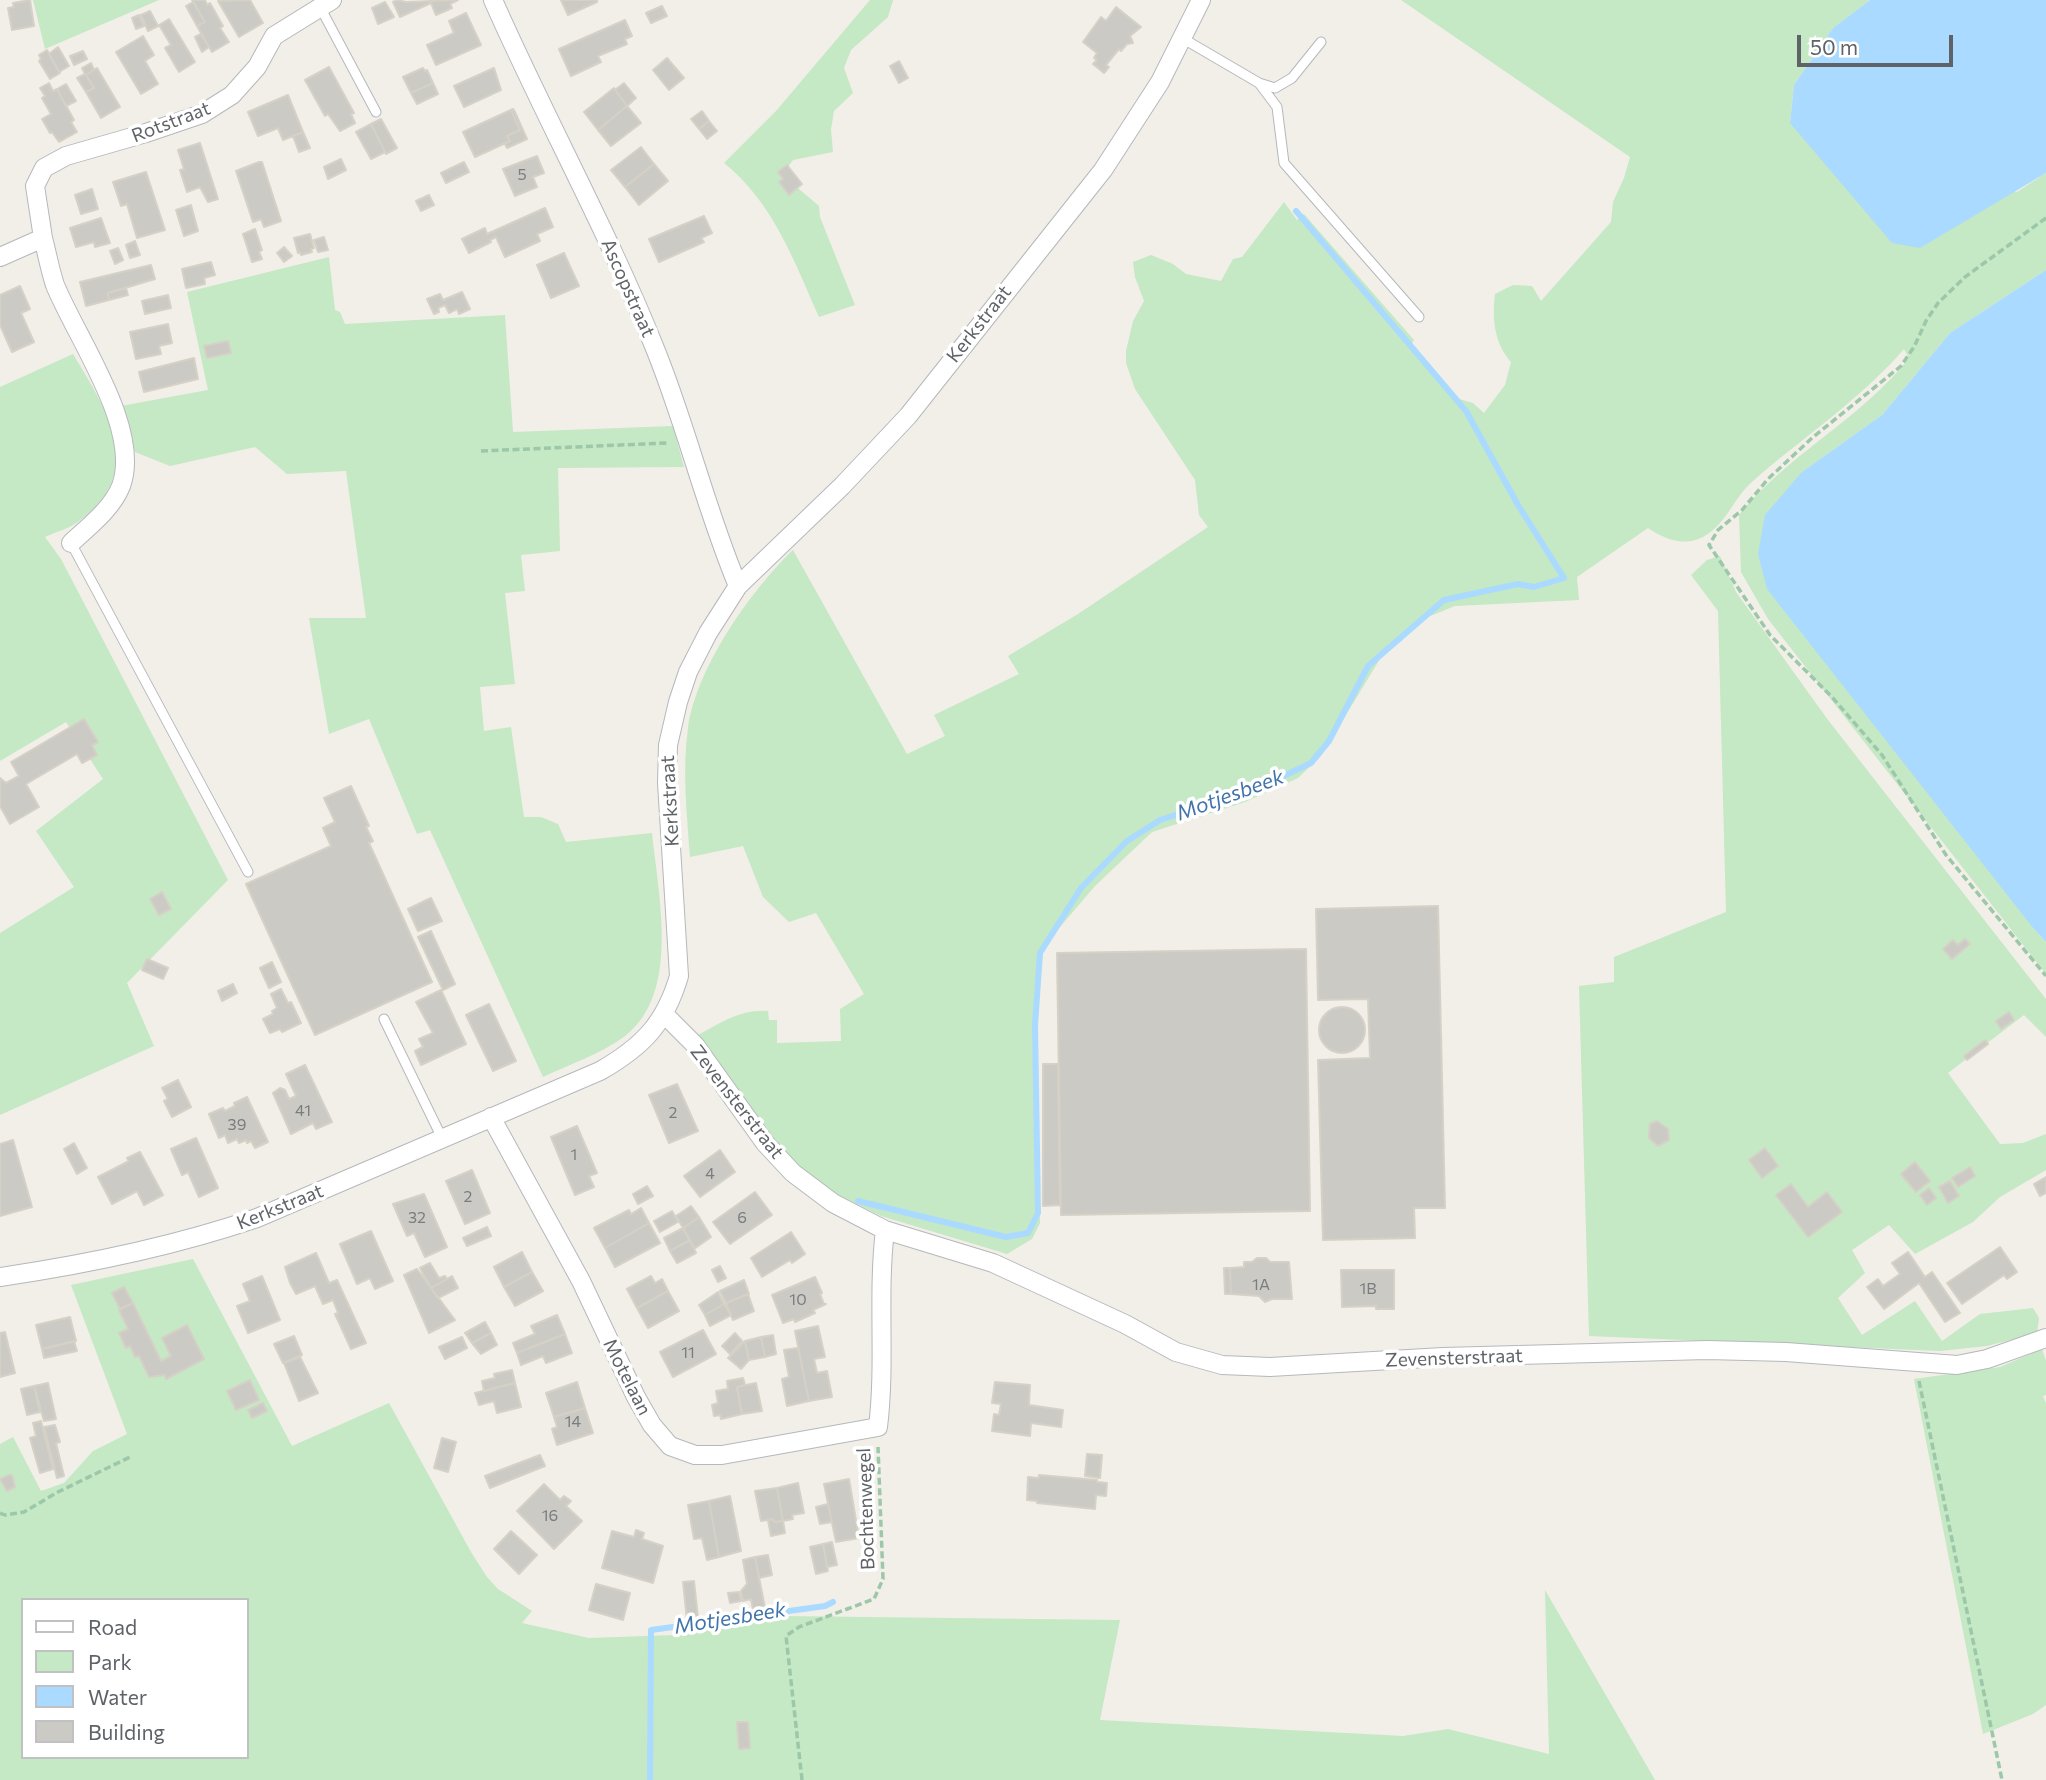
<!DOCTYPE html>
<style>
body{margin:0}
#map{position:relative;width:2046px;height:1780px;overflow:hidden;background:#f1efe8;font-family:Commissioner,sans-serif}
canvas{display:block}
.legend{position:absolute;left:21px;top:1598px;width:228px;height:161px;box-sizing:border-box;background:#fff;border:2px solid #bfc1c3;margin:0;padding:9px 12px;list-style:none;font-size:21px;color:#5f6368}
.legend li{display:flex;align-items:center;gap:14px;height:35px}
.legend b{width:35px;border:2px solid #bfc1c3}
.scale{position:absolute;left:1797px;top:35px;width:156px;height:32px;box-sizing:border-box;border:4px solid #5f6368;border-top:0;padding-left:9px;font-size:21px;line-height:24px;white-space:nowrap;color:#5f6368;-webkit-text-stroke:5px #fff;paint-order:stroke}
</style>
<div id="map">
<canvas width="2046" height="1780"></canvas>
<ul class="legend">
<li><b style="height:9px;background:#fff"></b>Road</li>
<li><b style="height:19px;background:#c5e8c5"></b>Park</li>
<li><b style="height:19px;background:#aadaff"></b>Water</li>
<li><b style="height:19px;background:#cccac5"></b>Building</li>
</ul>
<div class="scale">50 m</div>
</div>
<script>
const g = document.querySelector('canvas').getContext('2d');
g.lineJoin = 'round';
function paint(path, color) { g.fillStyle = color; g.fill(path, 'evenodd'); }
function strokePath(path, color, width, dash) { g.strokeStyle = color; g.lineWidth = width; g.lineCap = dash ? 'butt' : 'round'; g.setLineDash(dash || []); g.stroke(path); }
function label(font, color, halo, rows, align = 'center') {
  g.font = font + ' Commissioner,sans-serif'; g.lineWidth = 7; g.setLineDash([]); g.textBaseline = 'middle'; g.strokeStyle = halo; g.fillStyle = color; for (const [text, x, y, turn = 0] of rows) {
    g.save(); g.translate(x, y); g.rotate((+turn || 0) * Math.PI / 180); g.textAlign = isNaN(turn) ? turn : align; if (halo) g.strokeText(text, 0, 0); g.fillText(text, 0, 0); g.restore();
  }
}
paint(new Path2D(`
 M33,0H159L45,49Z
 M870,0H893L888,17L851,50L844,68L853,93L834,111L831,129L833,152L793,160L785,171L799,189L819,206L820,217L855,305L819,317C794,261 773,202 724,163L776,111Z
 M1401,0H1870L1833,28L1794,85L1790,123L2017,192L2046,173V270L1950,333L1882,415L1802,472L2034,929L2046,942V974L1768,619L1741,572L1739,515C1788,454 1861,419 1909,358L1904,349C1860,400 1803,437 1753,481C1734,497 1726,525 1703,537C1684,547 1664,539 1648,528L1577,577L1579,600L1455,606L1423,619L1389,644L1321,756L1298,778L1245,802L1152,832L1095,886L1060,927L1043,953L1037,1001L1040,1223L1032,1239L1007,1254L881,1216L822,1188L784,1158L696,1036C719,1024 741,1008 768,1011L769,1020H777V1043L841,1041L840,1009L864,994L816,913L789,922L763,897L743,846L690,857C687,814 682,771 688,728C696,669 750,591 793,550L907,754L945,736L934,715L1019,674L1008,656L1078,614L1208,527L1199,515L1195,480L1135,389L1126,363V351L1133,321L1144,301L1135,277L1133,262L1151,255L1173,264L1186,274L1221,281L1233,259L1242,257L1284,202L1297,220L1304,214L1414,340L1410,347L1459,399L1473,403L1484,413L1505,385L1511,362C1494,343 1492,318 1495,294L1513,285L1532,286L1541,301L1611,222L1613,202L1624,178L1630,157Z
 M329,257L335,310L340,312L345,324L505,315L513,432L673,426L684,467L558,468L560,551L521,555L525,591L505,593L515,684L480,687L484,731L511,727L524,817H541L558,824L566,842L652,833C658,894 681,993 625,1036C601,1054 570,1064 543,1077L430,830L417,834L369,719L329,734L309,618H366L346,471L287,474L255,447L170,466L135,452L121,406L208,390L187,292Z
 M73,354C107,411 148,470 79,521C69,529 55,532 45,537L61,559L228,880L127,983L154,1046L0,1115V933L74,887L36,831L103,779L66,722L0,761V387Z
 M1720,556L1736,592L1828,720L2046,999V1037L2024,1015L1948,1073L2000,1144L2023,1143L2046,1134V1170L2000,1197L1973,1222L1915,1254L1889,1225L1852,1250L1865,1273L1838,1298L1862,1335L1915,1301L1942,1341L1980,1314L2033,1308L2039,1318L2037,1333L1987,1346L1940,1351L1589,1336L1579,986L1614,982V957L1726,912L1718,611L1691,575L1707,560Z
 M193,1259L292,1446L389,1403L471,1552L487,1577L498,1589L532,1611L522,1623L589,1638L675,1635L782,1616L1120,1620L1100,1720L1403,1736L1448,1729L1549,1754L1545,1590L1655,1780H0V1444L13,1437L41,1491L64,1483L93,1451L127,1434L71,1285ZM23,1600H247V1757H23Z
 M2042,1349L2046,1361V1395L2043,1396L2046,1403V1705L2033,1714L1983,1734L1914,1379L2000,1367Z`), '#c5e8c5');
paint(new Path2D(`
 M1870,0H2046V173L1920,248L1892,243L1790,123L1794,85L1833,28Z
 M2046,270V942L2034,929L1767,589L1758,554L1765,515L1802,472L1882,415L1950,333Z`), '#aadaff');
strokePath(new Path2D(`
 M858,1201L1006,1237L1028,1233L1038,1213L1035,1025L1040,953L1081,888L1127,841L1160,820L1252,791L1311,763L1329,741L1368,666L1444,600L1518,584L1534,587L1564,578L1518,505L1466,411L1296,211
 M650,1780L651,1630L825,1606L833,1602`), '#aadaff', 6);
const building = new Path2D(`
 M30,0L34,26L12,30L8,8L14,7L13,3Z
 M192,0H205L207,5L210,3L223,26L220,28L229,42L212,52L197,26L205,22Z
 M250,0L263,23L239,37L218,1Z
 M397,0L406,2L458,0L450,4L452,8L436,15L431,3L400,17L393,2Z
 M561,0H597V2L568,15Z
 M193,2L205,22L197,26L186,6Z
 M385,2L394,17L378,24L372,8Z
 M662,6L667,16L651,23L646,13Z
 M1116,7L1141,27L1130,36L1133,43L1127,44L1121,51L1119,49L1106,65L1109,67L1104,73L1093,64L1097,60L1094,58L1097,53L1083,42L1101,17L1106,21Z
 M150,11L158,26L148,31L141,15Z
 M466,13L481,45L436,65L427,45L454,33L449,21Z
 M139,15L144,26L136,29L132,18Z
 M169,19L195,62L179,72L165,48L171,45L159,25Z
 M625,20L632,36L625,39L627,44L598,56L601,62L571,76L559,49Z
 M201,34L209,47L202,52L195,37Z
 M143,36L154,55L145,61L158,84L141,94L116,52Z
 M58,47L69,66L59,72L49,54Z
 M47,50L60,73L50,79L39,61L41,59L39,55Z
 M83,51L87,59L74,65L70,56Z
 M667,58L684,78L669,90L653,70Z
 M899,61L908,78L899,83L890,66Z
 M91,63L94,70L86,75L94,88L86,92L77,78L85,74L82,68Z
 M329,67L354,113L351,114L355,123L340,131L328,114L325,116L305,80Z
 M97,68L120,107L101,118L86,92L94,88L86,75Z
 M423,68L425,71L427,70L433,83L411,93L403,77Z
 M494,68L501,90L464,107L454,86Z
 M49,83L53,91L57,89L74,120L71,122L77,132L59,142L52,132L50,133L42,119L51,114L42,98L45,96L40,88Z
 M433,83L438,94L417,104L411,93Z
 M624,83L636,98L627,106L615,90Z
 M66,84L76,101L66,106L57,89Z
 M614,88L627,106L598,130L584,112Z
 M288,95L303,132L283,140L278,128L258,136L248,112Z
 M627,106L641,123L611,146L598,130Z
 M513,109L511,111L520,130L507,136L510,141L475,157L463,132Z
 M514,110L527,139L507,148L505,144L510,141L507,136L520,130L511,111Z
 M702,111L709,121L699,129L691,119Z
 M381,119L397,148L386,154L371,124Z
 M709,121L717,131L707,139L699,129Z
 M371,124L385,152L371,159L356,132Z
 M303,132L310,148L299,152L293,136Z
 M200,143L218,199L208,202L200,187L187,192L180,170L184,169L178,150Z
 M641,147L654,164L625,187L611,170Z
 M537,156L544,173L533,177L537,187L515,196L503,169Z
 M341,159L346,170L328,179L324,167Z
 M259,162H262L281,221L264,227L261,219L253,222L236,171Z
 M464,162L469,172L446,183L441,173Z
 M654,164L668,181L639,205L625,187Z
 M787,165L802,184L789,195L779,182L783,179L778,172Z
 M146,172L165,230L137,238L127,204L121,206L113,182Z
 M92,189L98,209L81,214L75,195Z
 M429,195L434,205L421,211L416,201Z
 M191,205L198,231L184,236L176,210Z
 M545,208L553,227L537,234L540,241L505,257L496,237L490,240L491,242L469,253L462,239L485,228L487,234Z
 M704,216L712,233L701,238L704,242L659,262L649,239Z
 M101,218L110,243L95,247L94,242L76,247L70,228Z
 M255,229L262,250L259,252L262,259L252,262L243,234Z
 M310,234L314,248L311,249L312,252L301,255L300,252L298,253L294,238Z
 M324,237L328,250L318,252L314,240Z
 M135,241L140,255L130,258L126,245Z
 M284,247L292,256L284,262L277,253Z
 M118,248L123,260L115,264L110,251Z
 M564,253L579,286L551,298L537,265Z
 M211,262L215,275L204,278L205,284L186,288L182,269Z
 M151,265L155,279L108,293L109,300L86,306L80,282Z
 M20,286L30,309L21,313L34,342L12,352L0,325V295Z
 M126,288L128,295L109,300L108,293Z
 M462,292L470,309L459,314L457,309L449,313L445,305L438,308L439,312L434,314L427,299L440,294L443,300Z
 M168,295L171,308L145,314L142,301Z
 M168,324L172,343L159,346L161,354L136,359L130,332Z
 M228,341L231,353L207,358L204,346Z
 M194,358L198,379L144,392L139,372Z
 M84,719L98,742L92,745L97,755L82,763L77,754L26,784L39,807L10,824L0,806V778L6,783L19,776L11,762Z
 M351,786L369,826L366,827L373,841L369,843L432,982L315,1035L246,884L331,846L323,828L335,822L324,798Z
 M162,892L171,909L159,915L150,899Z
 M431,898L442,921L418,931L408,909Z
 M1438,906L1445,1208H1414L1415,1238L1323,1240L1318,1060L1370,1058L1368,999L1318,1000L1316,909Z
 M431,931L455,984L443,990L418,937Z
 M1965,939L1970,944L1952,959L1943,949L1953,940L1958,945Z
 M1306,949L1310,1211L1061,1215L1057,953Z
 M147,959L168,968L163,979L142,970Z
 M272,962L281,982L269,988L260,968Z
 M233,984L237,993L222,1001L218,991Z
 M281,989L288,1003L291,1002L301,1023L282,1032L280,1029L270,1033L263,1019L273,1014L272,1011L277,1008L271,994Z
 M441,990L466,1044L421,1065L415,1051L423,1047L419,1039L433,1033L416,1002Z
 M489,1004L516,1061L493,1071L466,1015Z
 M1319 1030a23 23 0 1 1 46 0a23 23 0 1 1-46 0Z
 M2009,1012L2014,1020L2001,1029L1996,1021Z
 M1985,1040L1988,1044L1967,1060L1964,1056Z
 M1043,1064H1058L1060,1205L1043,1206Z
 M305,1065L332,1122L316,1129L313,1123L291,1134L273,1093L280,1088L285,1090L289,1099L296,1096L286,1074Z
 M178,1080L191,1107L172,1117L164,1101L168,1099L162,1088Z
 M677,1084L698,1131L669,1143L649,1095Z
 M247,1097L268,1142L255,1148L251,1141L247,1143L246,1140L239,1143L237,1139L228,1143L225,1135L219,1138L209,1114L223,1108L225,1111L235,1106L234,1103Z
 M1657,1121L1668,1129L1669,1140L1658,1146L1649,1138L1650,1124Z
 M577,1126L597,1173L589,1176L594,1187L575,1195L551,1137Z
 M196,1138L218,1188L199,1197L188,1172L182,1175L171,1149Z
 M13,1140L32,1207L0,1216V1144Z
 M74,1143L87,1168L77,1174L64,1149Z
 M1765,1148L1778,1166L1762,1178L1749,1160Z
 M720,1150L735,1172L700,1197L684,1176Z
 M140,1152L163,1195L144,1205L137,1191L112,1204L98,1177L129,1161L127,1158Z
 M1915,1162L1930,1181L1916,1192L1901,1174Z
 M1970,1167L1975,1176L1958,1187L1952,1178Z
 M472,1170L490,1213L465,1224L446,1181Z
 M2046,1177V1193L2040,1196L2034,1184Z
 M1950,1181L1959,1196L1948,1203L1939,1187Z
 M1791,1184L1808,1207L1827,1192L1842,1212L1808,1237L1776,1195Z
 M647,1186L653,1196L638,1204L633,1194Z
 M1929,1188L1936,1198L1927,1205L1920,1195Z
 M755,1192L772,1215L730,1244L713,1222Z
 M424,1194L447,1247L425,1257L414,1233L407,1236L393,1204Z
 M691,1206L699,1217L683,1228L676,1216Z
 M641,1208L649,1223L605,1248L594,1228L629,1210L631,1214Z
 M672,1211L678,1222L660,1232L654,1221Z
 M699,1217L711,1237L694,1249L683,1228Z
 M649,1223L660,1243L615,1267L605,1248Z
 M487,1227L491,1236L467,1246L463,1238Z
 M683,1228L690,1240L670,1251L664,1238Z
 M371,1231L393,1281L375,1289L370,1278L357,1284L340,1244Z
 M791,1232L805,1254L792,1263L790,1260L762,1277L751,1258Z
 M690,1240L696,1253L677,1263L670,1251Z
 M2000,1247L2017,1272L2007,1279L2004,1275L1962,1304L1947,1283Z
 M522,1252L532,1272L504,1287L494,1267Z
 M1908,1252L1925,1277L1932,1272L1960,1313L1945,1322L1919,1283L1884,1309L1867,1287L1878,1279L1883,1286L1900,1274L1892,1263Z
 M316,1253L329,1283L337,1280L366,1343L351,1349L335,1314L338,1313L333,1300L323,1304L315,1286L296,1294L290,1283L285,1267Z
 M1257,1258H1266L1270,1262H1289L1292,1299H1272L1265,1302L1259,1296L1231,1294L1230,1268L1244,1267V1262H1252Z
 M430,1263L439,1278L445,1276L447,1279L431,1288L420,1268Z
 M720,1266L726,1278L718,1282L712,1270Z
 M1224,1268H1230L1231,1294H1225Z
 M417,1269L455,1320L429,1333L404,1275Z
 M1341,1270H1394V1309H1376V1306L1342,1307Z
 M532,1272L543,1291L515,1306L504,1287Z
 M262,1276L280,1320L248,1333L237,1306L250,1301L243,1284Z
 M452,1276L458,1288L438,1298L431,1288Z
 M651,1276L655,1283L662,1279L668,1291L637,1308L627,1289Z
 M815,1277L822,1293L820,1294L824,1304H826L813,1310L815,1313L795,1322L794,1319L783,1323L772,1295Z
 M744,1280L749,1294L726,1303L720,1291Z
 M124,1287L133,1303L120,1309L112,1293Z
 M668,1291L679,1311L648,1328L637,1308Z
 M718,1292L724,1304L705,1315L699,1305Z
 M748,1294L754,1311L733,1320L726,1303Z
 M133,1303L161,1361L171,1356L162,1338L187,1325L204,1359L166,1379L165,1375L149,1377L139,1356L135,1357L130,1346L126,1348L119,1333L128,1329L119,1310Z
 M724,1304L731,1315L710,1326L705,1315Z
 M557,1315L565,1334L517,1353L513,1343L535,1334L531,1326Z
 M70,1317L76,1341L42,1349L36,1325Z
 M485,1322L491,1333L472,1343L465,1333Z
 M818,1326L825,1357L814,1359L817,1373L827,1371L832,1397L809,1401L795,1331Z
 M703,1330L716,1354L673,1377L660,1352Z
 M5,1332L15,1373L0,1377V1333Z
 M491,1333L497,1345L481,1354L472,1343Z
 M735,1333L742,1341L730,1354L722,1346Z
 M565,1334L572,1353L546,1363L543,1356L521,1365L517,1353Z
 M773,1335L776,1354L765,1357L761,1337Z
 M294,1336L302,1355L283,1363L274,1344Z
 M462,1337L467,1348L445,1359L439,1347Z
 M761,1337L765,1357L749,1360L745,1341Z
 M74,1341L77,1351L44,1358L42,1349Z
 M745,1341L749,1360L741,1369L728,1358Z
 M798,1348L809,1401L787,1406L782,1379L789,1377L784,1350Z
 M300,1357L318,1393L299,1401L284,1363Z
 M512,1370L515,1383L484,1391L482,1381L495,1378L494,1374Z
 M743,1378L745,1385L737,1387L742,1414L721,1419L720,1415L714,1416L712,1405L718,1403L716,1391L728,1389L727,1381Z
 M250,1380L259,1400L236,1410L227,1391Z
 M577,1382L585,1408L554,1417L546,1393Z
 M995,1382L1030,1385L1029,1405L1063,1410L1061,1427L1031,1423L1030,1436L992,1431L994,1414L999,1415L1001,1404L992,1403Z
 M48,1383L56,1419L44,1421L34,1386Z
 M515,1383L521,1407L497,1413L494,1401L479,1405L475,1393Z
 M756,1383L762,1411L742,1414L737,1387Z
 M34,1386L40,1412L27,1415L21,1389Z
 M263,1403L267,1411L252,1418L248,1410Z
 M585,1408L593,1433L557,1445L552,1429L557,1427L554,1417Z
 M41,1421L53,1469L40,1473L30,1438L36,1436L33,1423Z
 M55,1425L60,1442L56,1443L64,1476L57,1478L44,1427Z
 M442,1438L456,1442L448,1472L434,1468Z
 M1087,1454L1102,1455L1100,1478L1085,1476Z
 M540,1455L545,1466L490,1488L485,1476Z
 M9,1475H12L15,1487L7,1491L0,1479Z
 M1039,1475L1097,1480V1482L1107,1483L1106,1496L1096,1495L1095,1509L1037,1503V1501L1027,1500L1028,1477L1039,1478Z
 M849,1479L859,1538L836,1542L824,1484Z
 M798,1483L804,1513L792,1515L793,1519L783,1521L777,1488Z
 M544,1484L560,1500L564,1496L571,1501L566,1506L582,1521L554,1549L517,1511Z
 M777,1488L783,1521L774,1522L773,1519L761,1521L755,1491Z
 M730,1496L741,1551L719,1557L709,1501Z
 M709,1501L719,1557L707,1560L702,1538L694,1539L688,1505Z
 M828,1504L832,1522L820,1524L816,1507Z
 M773,1519L774,1522L783,1521L785,1533L771,1536L768,1520Z
 M636,1530L644,1533L642,1539L663,1546L653,1583L602,1568L612,1531L634,1537Z
 M511,1531L537,1555L519,1574L494,1549Z
 M832,1542L837,1565L827,1567L823,1544Z
 M823,1544L828,1571L816,1574L810,1547Z
 M768,1555L772,1575L759,1578L755,1557Z
 M755,1557L765,1608L753,1610L751,1599L743,1601L741,1591L747,1584L743,1560Z
 M694,1581L698,1618L687,1620L683,1582Z
 M596,1584L630,1593L623,1620L589,1610Z
 M739,1592L741,1601L730,1603L728,1593Z
 M737,1722H748L750,1748L739,1749Z`);
paint(building, '#cccac5');
strokePath(building, '#d6d1c6', 2);
const service = new Path2D(`
 M320,7L376,112
 M1182,38L1259,83L1277,107L1284,163L1419,317
 M1259,83L1275,88L1292,78L1321,42
 M71,543L248,872
 M384,1019L442,1138`);
const minor = new Path2D(`
 M493,0C545,118 608,231 656,351C687,428 706,510 738,586
 M43,238L35,186L44,168L66,156L146,133L202,114L232,95L257,67L274,36L332,0
 M0,257L43,238C47,253 50,270 55,285C77,339 142,429 121,486C112,509 88,527 71,543
 M664,1014L695,1045L765,1143L793,1173L833,1203L885,1230L993,1263L1125,1324L1176,1352L1222,1365L1270,1367L1443,1357L1707,1350L1786,1352L1957,1365L1987,1359L2046,1338
 M491,1117L581,1281L636,1397L652,1425L670,1446L695,1455H722L878,1427C886,1362 877,1296 885,1230
 M0,1277C89,1264 172,1247 257,1218L600,1071C642,1047 665,1024 679,976L667,783L668,745L678,702L688,672L708,633L738,586L842,486L908,416L1103,170L1160,82L1201,0`);
strokePath(service, '#b5b8bc', 11);
strokePath(minor, '#b5b8bc', 20);
strokePath(new Path2D(`
 M2046,218L1965,277L1938,303L1926,321L1914,347L1901,366L1812,438L1768,479L1742,510L1718,530L1709,545L1770,635L1832,697L1882,755L1946,855L2046,976
 M481,451L668,443
 M1919,1381L2002,1780
 M0,1513L5,1515L24,1512L58,1492L130,1457
 M802,1780L786,1636L799,1627L874,1599L883,1579L878,1447`), '#9cc7a9', 3.5, [7, 3.5]);
strokePath(service, '#fff', 9);
strokePath(minor, '#fff', 18);
label('16px', '#7a7d7f', null, [
 ["5",522,175],
 ["41",303,1111],
 ["2",673,1113],
 ["39",237,1125],
 ["1",574,1155],
 ["4",710,1174],
 ["2",468,1197],
 ["32",417,1218],
 ["6",742,1218],
 ["1A",1261,1285],
 ["1B",1368,1289],
 ["10",798,1300],
 ["11",688,1353],
 ["14",573,1422],
 ["16",550,1516]
]);
label('19px', '#5f6368', '#fff', [
 ["Rotstraat",171,122,-21],
 ["Ascopstraat",628,288,66],
 ["Kerkstraat",979,324,-52],
 ["Kerkstraat",670,801,-93],
 ["Zevensterstraat",737,1102,52],
 ["Kerkstraat",280,1207,-22],
 ["Zevensterstraat",1454,1358,-2],
 ["Motelaan",627,1377,63],
 ["Bochtenwegel",866,1509,-92]
]);
label('italic 21px', '#4174aa', '#fff', [
 ["Motjesbeek",1230,795,-20],
 ["Motjesbeek",730,1618,-9]
]);
</script>
